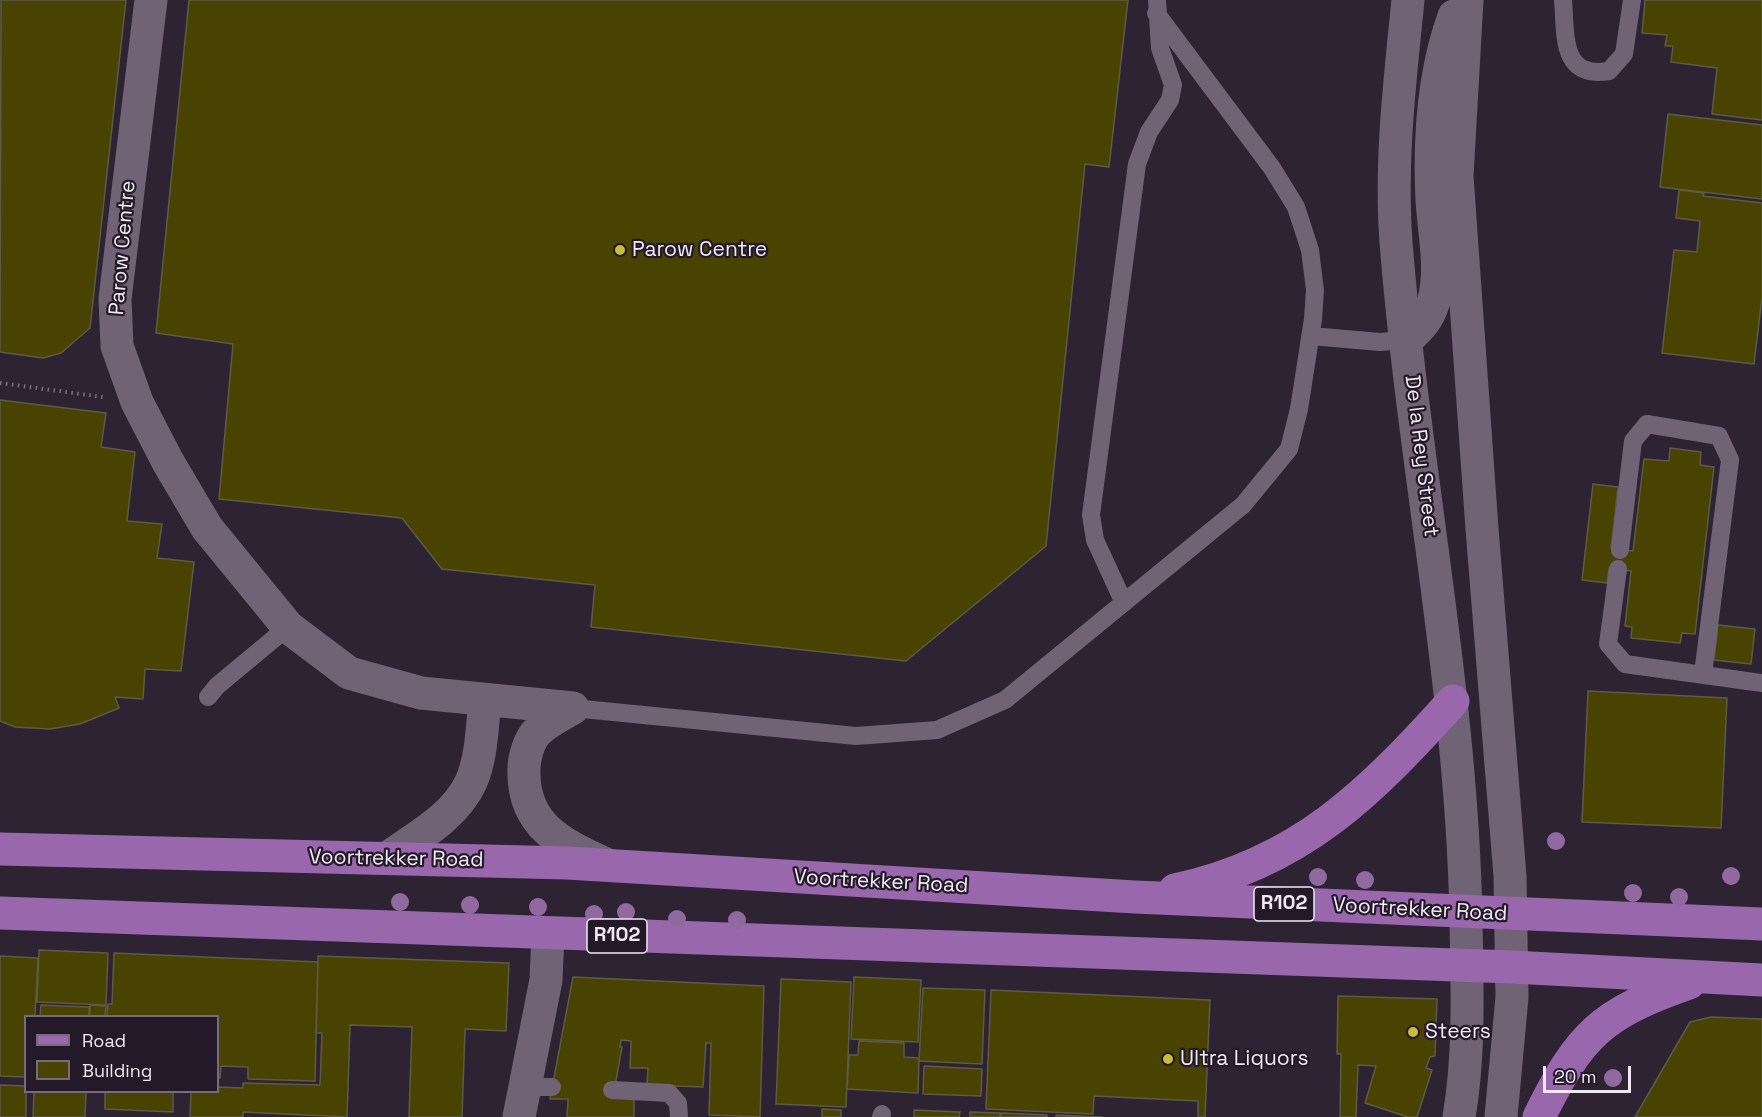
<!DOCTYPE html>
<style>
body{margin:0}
#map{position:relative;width:1762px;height:1117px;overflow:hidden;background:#2e2332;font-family:"Space Grotesk",sans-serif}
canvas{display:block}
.legend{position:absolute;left:24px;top:1015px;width:195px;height:78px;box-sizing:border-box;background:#241928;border:2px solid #766c79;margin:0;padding:8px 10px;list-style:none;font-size:18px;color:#f0e9f3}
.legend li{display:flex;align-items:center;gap:12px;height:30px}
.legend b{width:30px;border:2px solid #766c79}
.scale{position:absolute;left:1543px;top:1066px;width:88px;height:27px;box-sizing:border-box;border:3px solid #f0e9f3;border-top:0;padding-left:8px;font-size:18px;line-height:21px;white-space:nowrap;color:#f0e9f3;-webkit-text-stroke:4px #241928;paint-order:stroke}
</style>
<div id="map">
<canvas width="1762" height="1117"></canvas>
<ul class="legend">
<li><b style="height:8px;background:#9968ac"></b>Road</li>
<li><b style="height:16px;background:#494302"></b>Building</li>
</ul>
<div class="scale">20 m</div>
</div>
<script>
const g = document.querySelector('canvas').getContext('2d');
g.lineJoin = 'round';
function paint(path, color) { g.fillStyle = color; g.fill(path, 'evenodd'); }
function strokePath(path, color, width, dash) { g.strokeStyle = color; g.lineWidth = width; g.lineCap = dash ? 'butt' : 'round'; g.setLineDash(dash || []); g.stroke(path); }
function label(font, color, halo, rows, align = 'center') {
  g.font = font + ' "Space Grotesk",sans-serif'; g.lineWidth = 4.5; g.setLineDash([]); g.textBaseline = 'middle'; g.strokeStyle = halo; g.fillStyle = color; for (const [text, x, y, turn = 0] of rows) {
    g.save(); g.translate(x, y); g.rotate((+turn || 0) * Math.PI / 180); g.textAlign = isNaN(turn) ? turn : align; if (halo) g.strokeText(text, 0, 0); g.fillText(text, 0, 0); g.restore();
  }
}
const building = new Path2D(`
 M1,0H126L90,328L61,353L43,358L0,352Z
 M189,0H1128L1109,167L1085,164L1046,546L906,661L591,627L595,585L442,569L402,518L219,499L233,344L156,333Z
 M1645,0H1762V120L1712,114L1717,68L1671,62L1673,46H1665L1667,35L1642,33Z
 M1668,114L1762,125V199L1660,187Z
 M1679,190L1704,193L1703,196L1762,203V297L1754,364L1662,353L1674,250L1697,252L1700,221L1676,218Z
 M0,400L106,413L101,447L135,452L127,521L162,524L157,558L194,562L181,671L145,669L143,699L115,697L119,708L80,724L50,729L15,727L0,721Z
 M1670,448L1701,452L1700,465L1714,467L1695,634L1682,633L1680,643L1631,638L1632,627L1625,626L1631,571L1609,568L1607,583L1582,580L1593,484L1618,487L1611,548L1633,551L1644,459L1669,461Z
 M1718,625L1755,629L1751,664L1714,660Z
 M1588,691L1727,698L1721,828L1582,822Z
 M39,950L108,953L106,1005L37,1002Z
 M114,953L318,962L315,1081L248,1079V1067L221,1066L220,1078H218V1016H107L108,1004H112Z
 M0,956L38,958L35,1016H26V1077L0,1076Z
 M318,956L509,963L506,1031L465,1029L462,1117H409L412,1027L350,1025L347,1117L243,1112V1117H190L191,1092H218V1087L243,1088V1083L320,1085L322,1033H316Z
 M573,977L764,986L760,1117L709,1115L711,1043H706L703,1087L647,1085L648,1068H630L631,1041L621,1040L620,1047H622L615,1086L634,1099V1117H567L568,1099H550Z
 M854,977L921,980L918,1042L851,1039Z
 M781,979L851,982L846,1107L776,1104Z
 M923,988L985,990L982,1064L919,1061Z
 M991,990L1210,1000L1205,1117H1198V1101L1094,1096L1093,1114L986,1109Z
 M1338,996L1437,999L1435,1056L1430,1057L1426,1068L1432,1070L1417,1117H1408L1365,1103L1376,1066L1358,1065L1356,1117H1340L1341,1054H1337Z
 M41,1005L89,1007V1016H40Z
 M90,1005L106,1006L105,1016H90Z
 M1711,1017L1762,1019V1117H1635L1690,1022Z
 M859,1041L904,1043V1057L919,1058L918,1093L847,1089L849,1055H858Z
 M924,1066L982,1069L981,1096L923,1094Z
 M0,1085L26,1086V1117H0Z
 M34,1092H86L85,1117H33Z
 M105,1092H173V1112L105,1109Z
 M822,1109L841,1110V1117H822Z
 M914,1110L960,1112L959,1117H914Z
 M970,1112L1000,1113V1117H970Z
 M1001,1113L1047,1115V1117H1001Z
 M1056,1115L1102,1117H1056Z`);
paint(building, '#494302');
strokePath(building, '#5d5b46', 1.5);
strokePath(new Path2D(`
 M0,383L103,397`), '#7b717e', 4, [1.5, 4.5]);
strokePath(new Path2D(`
 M1563,0C1566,34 1560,79 1609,71L1624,54L1632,0
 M1311,336L1380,342L1406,340
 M1620,550L1633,441L1647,424L1719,436L1730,460L1703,674
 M1618,569L1608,644L1625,664L1762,683
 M1124,603L1095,540L1091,515L1137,164L1149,132L1170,100L1173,85L1160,48L1157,0
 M208,697L217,686L288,627
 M573,708L856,736L937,730L1005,700L1243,505L1289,449L1299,409L1313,319L1315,290L1310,250L1296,207L1272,168L1156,13
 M525,1087H552
 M612,1090L669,1093L678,1103L679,1117
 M881,1117L882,1114`), '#706375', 18);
strokePath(new Path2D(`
 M151,0L115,299L117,346L137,402L168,462L207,528L288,627L349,673L421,693L573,708
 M573,708C562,715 547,722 538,731C529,739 524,758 524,769C522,826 562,844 608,865
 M387,858C417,837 455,817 471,782C482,757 482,726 485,700
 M519,1117L546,980L548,934`), '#706375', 33);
strokePath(new Path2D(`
 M1408,0C1400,80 1390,161 1396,242C1414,469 1462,692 1466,920C1467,985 1470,1053 1459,1117
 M1467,0L1457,176L1482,529L1510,876L1512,997L1501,1117
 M1406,340C1419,329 1430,318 1434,300C1442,269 1434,232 1432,200C1429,139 1433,74 1454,16`), '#706375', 33);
strokePath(new Path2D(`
 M0,849L567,863L1135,897L1762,924
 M1175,890C1301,863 1370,793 1453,701
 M0,913L1512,967L1762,980
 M1539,1117C1580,1034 1601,1014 1689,983`), '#9968ac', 33);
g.fillStyle = '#906a9e';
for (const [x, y] of [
 [1556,841],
 [1731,876],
 [1318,877],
 [1365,880],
 [1633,893],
 [1679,897],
 [400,902],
 [470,905],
 [538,907],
 [626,912],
 [594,914],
 [677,919],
 [737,920],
 [1613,1078]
]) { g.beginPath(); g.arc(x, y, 9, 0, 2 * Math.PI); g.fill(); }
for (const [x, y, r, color] of [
 [620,250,6,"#c9bb3b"],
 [1413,1032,6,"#c9bb3b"],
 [1168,1059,6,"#c9bb3b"]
]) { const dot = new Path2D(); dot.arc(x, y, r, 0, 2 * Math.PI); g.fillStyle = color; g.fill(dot); strokePath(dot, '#241928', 2); }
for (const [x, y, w] of [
 [1284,904,60],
 [617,936,60]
]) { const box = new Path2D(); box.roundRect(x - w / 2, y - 17, w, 34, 4.5); g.fillStyle = '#241928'; g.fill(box); strokePath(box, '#f0e9f3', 1.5); }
label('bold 20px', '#f0e9f3', null, [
 ["R102",1284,904],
 ["R102",617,936]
]);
label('21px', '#f0e9f3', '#241928', [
 ["Parow Centre",123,248,-85],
 ["De la Rey Street",1421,456,83],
 ["Voortrekker Road",396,859,1],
 ["Voortrekker Road",881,882,3],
 ["Voortrekker Road",1420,910,3]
]);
label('21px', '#f0e9f3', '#241928', [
 ["Parow Centre",632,250],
 ["Steers",1425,1032],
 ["Ultra Liquors",1180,1059]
], 'left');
</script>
